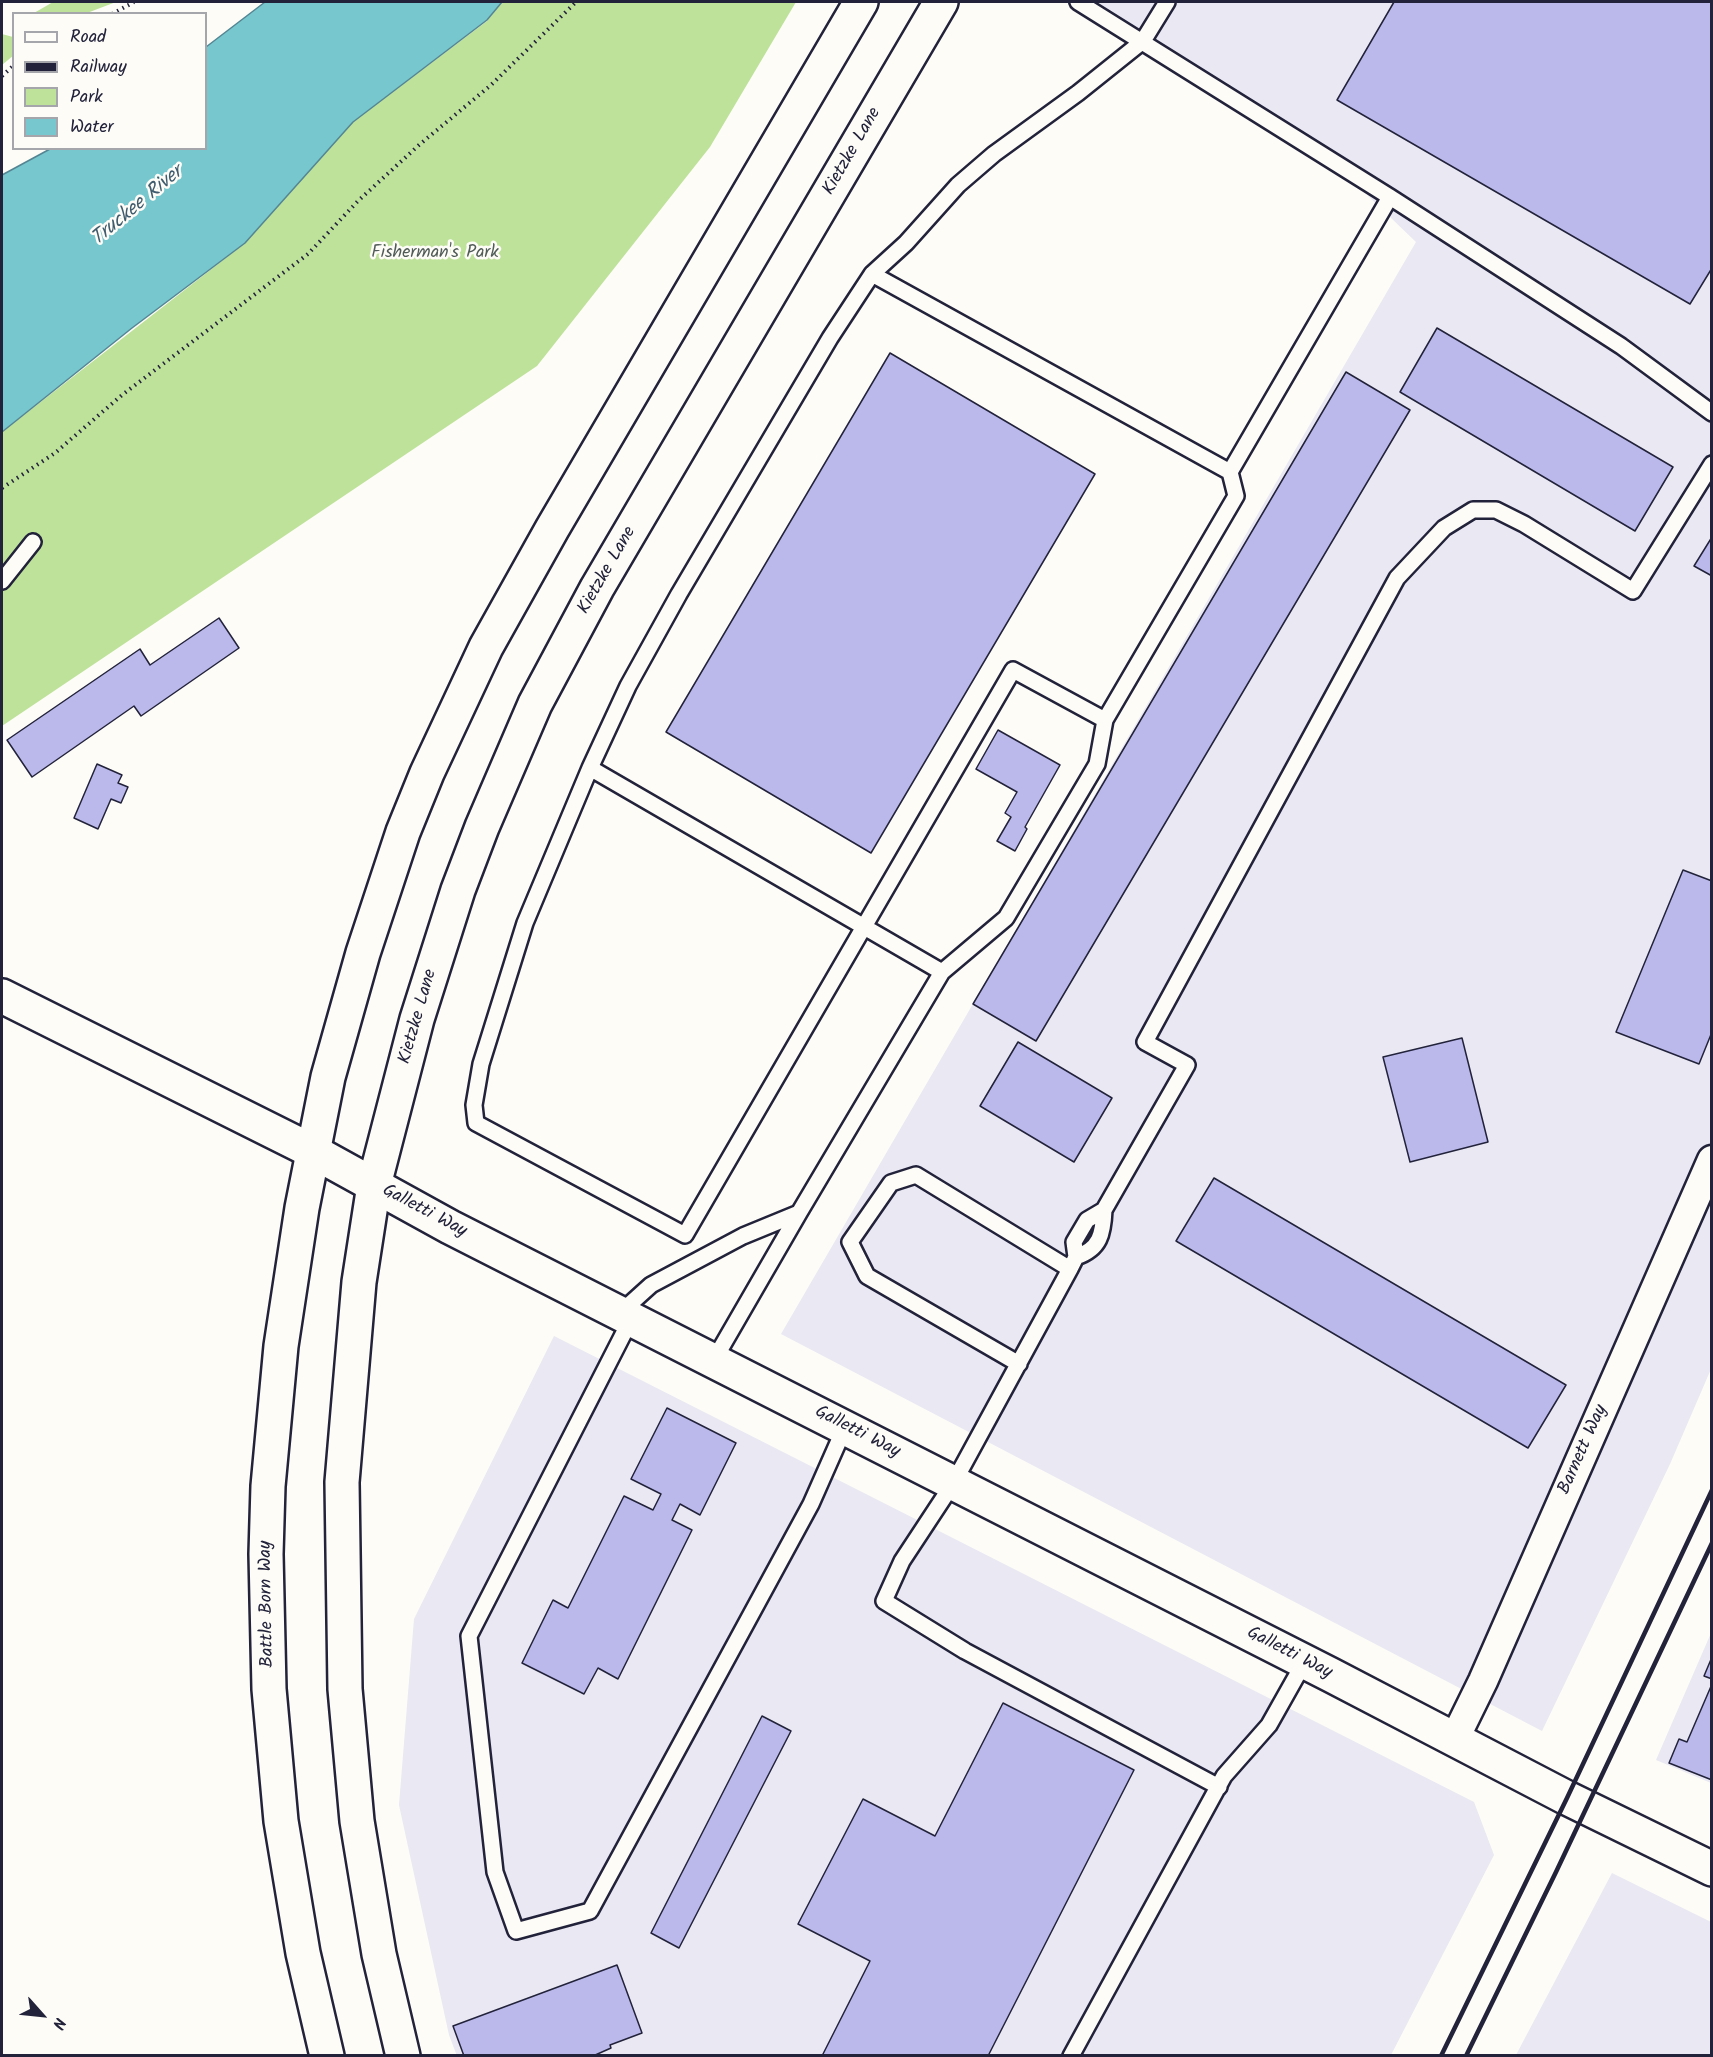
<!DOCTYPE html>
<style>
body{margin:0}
#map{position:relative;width:1713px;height:2057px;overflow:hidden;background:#fdfcf7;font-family:Kalam,sans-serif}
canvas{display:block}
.frame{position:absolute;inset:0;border:3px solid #22223b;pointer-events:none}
.legend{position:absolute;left:12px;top:12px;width:195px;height:138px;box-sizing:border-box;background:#fdfcf7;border:2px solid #a5a5ac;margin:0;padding:8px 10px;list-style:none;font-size:18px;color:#22223b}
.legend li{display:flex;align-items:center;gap:12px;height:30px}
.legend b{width:30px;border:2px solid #a5a5ac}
.north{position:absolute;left:12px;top:1985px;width:60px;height:60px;-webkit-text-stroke:4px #fdfcf7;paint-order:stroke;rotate:117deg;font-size:16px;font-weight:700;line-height:24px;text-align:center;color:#22223b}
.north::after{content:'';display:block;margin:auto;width:21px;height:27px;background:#22223b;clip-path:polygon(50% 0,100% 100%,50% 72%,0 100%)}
</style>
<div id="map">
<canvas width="1713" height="2057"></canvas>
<div class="frame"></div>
<ul class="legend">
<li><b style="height:8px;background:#fdfcf7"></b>Road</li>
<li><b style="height:8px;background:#22223b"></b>Railway</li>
<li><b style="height:16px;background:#bfe29b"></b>Park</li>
<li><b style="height:16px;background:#76c7ce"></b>Water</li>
</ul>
<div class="north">N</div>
</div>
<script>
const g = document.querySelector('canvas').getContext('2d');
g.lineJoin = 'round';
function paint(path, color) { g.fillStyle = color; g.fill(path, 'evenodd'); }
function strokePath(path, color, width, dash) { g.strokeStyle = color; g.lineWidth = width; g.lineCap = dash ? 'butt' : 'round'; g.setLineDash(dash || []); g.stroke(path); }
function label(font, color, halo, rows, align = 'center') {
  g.font = font + ' Kalam,sans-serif'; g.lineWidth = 5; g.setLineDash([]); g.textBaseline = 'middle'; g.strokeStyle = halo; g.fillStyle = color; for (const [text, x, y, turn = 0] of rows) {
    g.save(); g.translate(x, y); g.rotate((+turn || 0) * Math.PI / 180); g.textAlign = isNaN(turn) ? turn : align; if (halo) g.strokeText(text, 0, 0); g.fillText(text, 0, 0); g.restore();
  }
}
paint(new Path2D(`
 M1101,2H1711V1369L1670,1464L1542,1731L781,1334L1416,242L1337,166L1096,11Z
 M554,1336L1474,1802L1494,1855L1391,2055L457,2056L449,2035L399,1805L414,1619Z
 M1711,1633V1783L1656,1760Z
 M1612,1873L1711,1922V2055H1516Z`), '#e9e8f3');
paint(new Path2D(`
 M53,2H116L87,13H34Z
 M502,2H796L710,147L537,366L2,726V432L245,243L353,122L487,21Z
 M2,34L13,37L14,55L2,65Z`), '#bfe29b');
const water = new Path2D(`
 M265,2H502L487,20L353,122L245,243L132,328L2,432V175L50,149L206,148V47Z`);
paint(water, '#76c7ce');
strokePath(water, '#548593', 1.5);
const building = new Path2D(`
 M1394,2H1712V268L1690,304L1337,100Z
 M1437,328L1673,467L1635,531L1400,392Z
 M890,353L1095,474L871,853L666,732Z
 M1346,372L1410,410L1036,1041L973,1004Z
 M1712,537V576L1694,566Z
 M219,618L239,648L141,716L134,706L32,777L7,740L140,649L150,665Z
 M998,730L1060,765L1025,827L1027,829L1015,851L997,841L1011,817L1005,813L1017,792L976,769Z
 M97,764L122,775L118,783L128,787L121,803L111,799L98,829L74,818Z
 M1683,870L1712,881V1032L1699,1064L1616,1032Z
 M1462,1038L1488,1142L1410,1162L1383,1057Z
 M1018,1042L1112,1098L1074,1162L980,1106Z
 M1214,1178L1566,1385L1528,1448L1176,1241Z
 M667,1408L736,1443L700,1515L680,1504L672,1520L692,1530L618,1679L598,1668L584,1694L522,1663L553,1600L568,1608L624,1496L653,1510L661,1494L631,1479Z
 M1712,1657V1679L1704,1676Z
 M1712,1684V1780L1669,1763L1679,1739L1687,1742Z
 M1003,1703L1134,1770L988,2056H822L870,1961L798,1924L863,1799L935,1836Z
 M762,1716L791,1731L679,1948L651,1933Z
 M617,1965L642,2033L610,2045L611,2048L593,2056H464L453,2026Z`);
paint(building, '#bbb9eb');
strokePath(building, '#22223b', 1.5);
const service = new Path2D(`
 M1078,2L1390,197L1621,346L1712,413
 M872,274L1230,472
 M2,581L33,542
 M1105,720L1013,670L685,1235L476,1123L474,1105L481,1064L525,923L590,768L628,686L679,594L830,338L872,274L906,243L958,185L994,154L1078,93L1143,41L1167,2
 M590,768L942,972
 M1104,1210L1187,1065L1145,1042L1397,578L1444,528L1473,510H1496L1524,524L1633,591L1712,464
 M1076,1257C1100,1249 1103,1234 1104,1210L1087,1220L1074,1242L1076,1257L1070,1269L954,1482L902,1561L884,1601L965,1651L1219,1787
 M620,1313L651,1285L743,1236L799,1213
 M631,1319L469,1636L495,1872L516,1931L590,1911L811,1504L845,1427
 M714,1360L799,1213L942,972L1006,918L1097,764L1105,720L1236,496L1230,472L1390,197
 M1019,1364L867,1276L850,1242L891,1183L916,1175L1070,1269
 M1071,2056L1224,1776L1269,1725L1305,1661`);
const minor = new Path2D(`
 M1455,1738L1483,1681L1712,1160`);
const tertiary = new Path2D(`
 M2,996L314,1152L450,1227L1331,1675L1567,1798L1712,1869`);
const secondary = new Path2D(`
 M327,2056L303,1953L281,1821L269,1689L266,1554L268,1486L281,1346L302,1208L328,1077L363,953L403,832L427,773L486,647L552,529L861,2
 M403,2056L379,1954L357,1821L345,1689L342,1482L359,1282L374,1185L417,1019L458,890L482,827L535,704L597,588L941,2`);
strokePath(service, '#22223b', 20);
strokePath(minor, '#22223b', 33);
strokePath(tertiary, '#22223b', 38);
strokePath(secondary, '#22223b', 38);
strokePath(new Path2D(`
 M112,14L134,2
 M2,76L14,65
 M2,488L55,453L122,395L308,254L358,201L419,145L491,85L576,2`), '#22223b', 4, [1.5, 4.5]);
strokePath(service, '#fdfcf7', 15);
strokePath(minor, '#fdfcf7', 28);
strokePath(tertiary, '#fdfcf7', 33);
strokePath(secondary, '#fdfcf7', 33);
strokePath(new Path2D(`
 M1441,2056L1567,1798L1712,1490
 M1466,2056L1556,1872L1712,1543`), '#22223b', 4.5);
label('18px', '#22223b', '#fdfcf7', [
 ["Kietzke Lane",853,152,-60],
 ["Kietzke Lane",608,571,-60],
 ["Kietzke Lane",419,1017,-74],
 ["Galletti Way",424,1212,28],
 ["Galletti Way",857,1433,27],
 ["Barnett Way",1584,1450,-66],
 ["Battle Born Way",268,1604,-91],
 ["Galletti Way",1289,1654,27]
]);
label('18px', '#515c58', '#fdfcf7', [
 ["Fisherman's Park",435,254]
]);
label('italic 20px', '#3f5c6e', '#fdfcf7', [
 ["Truckee River",138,207,-40]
]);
</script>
